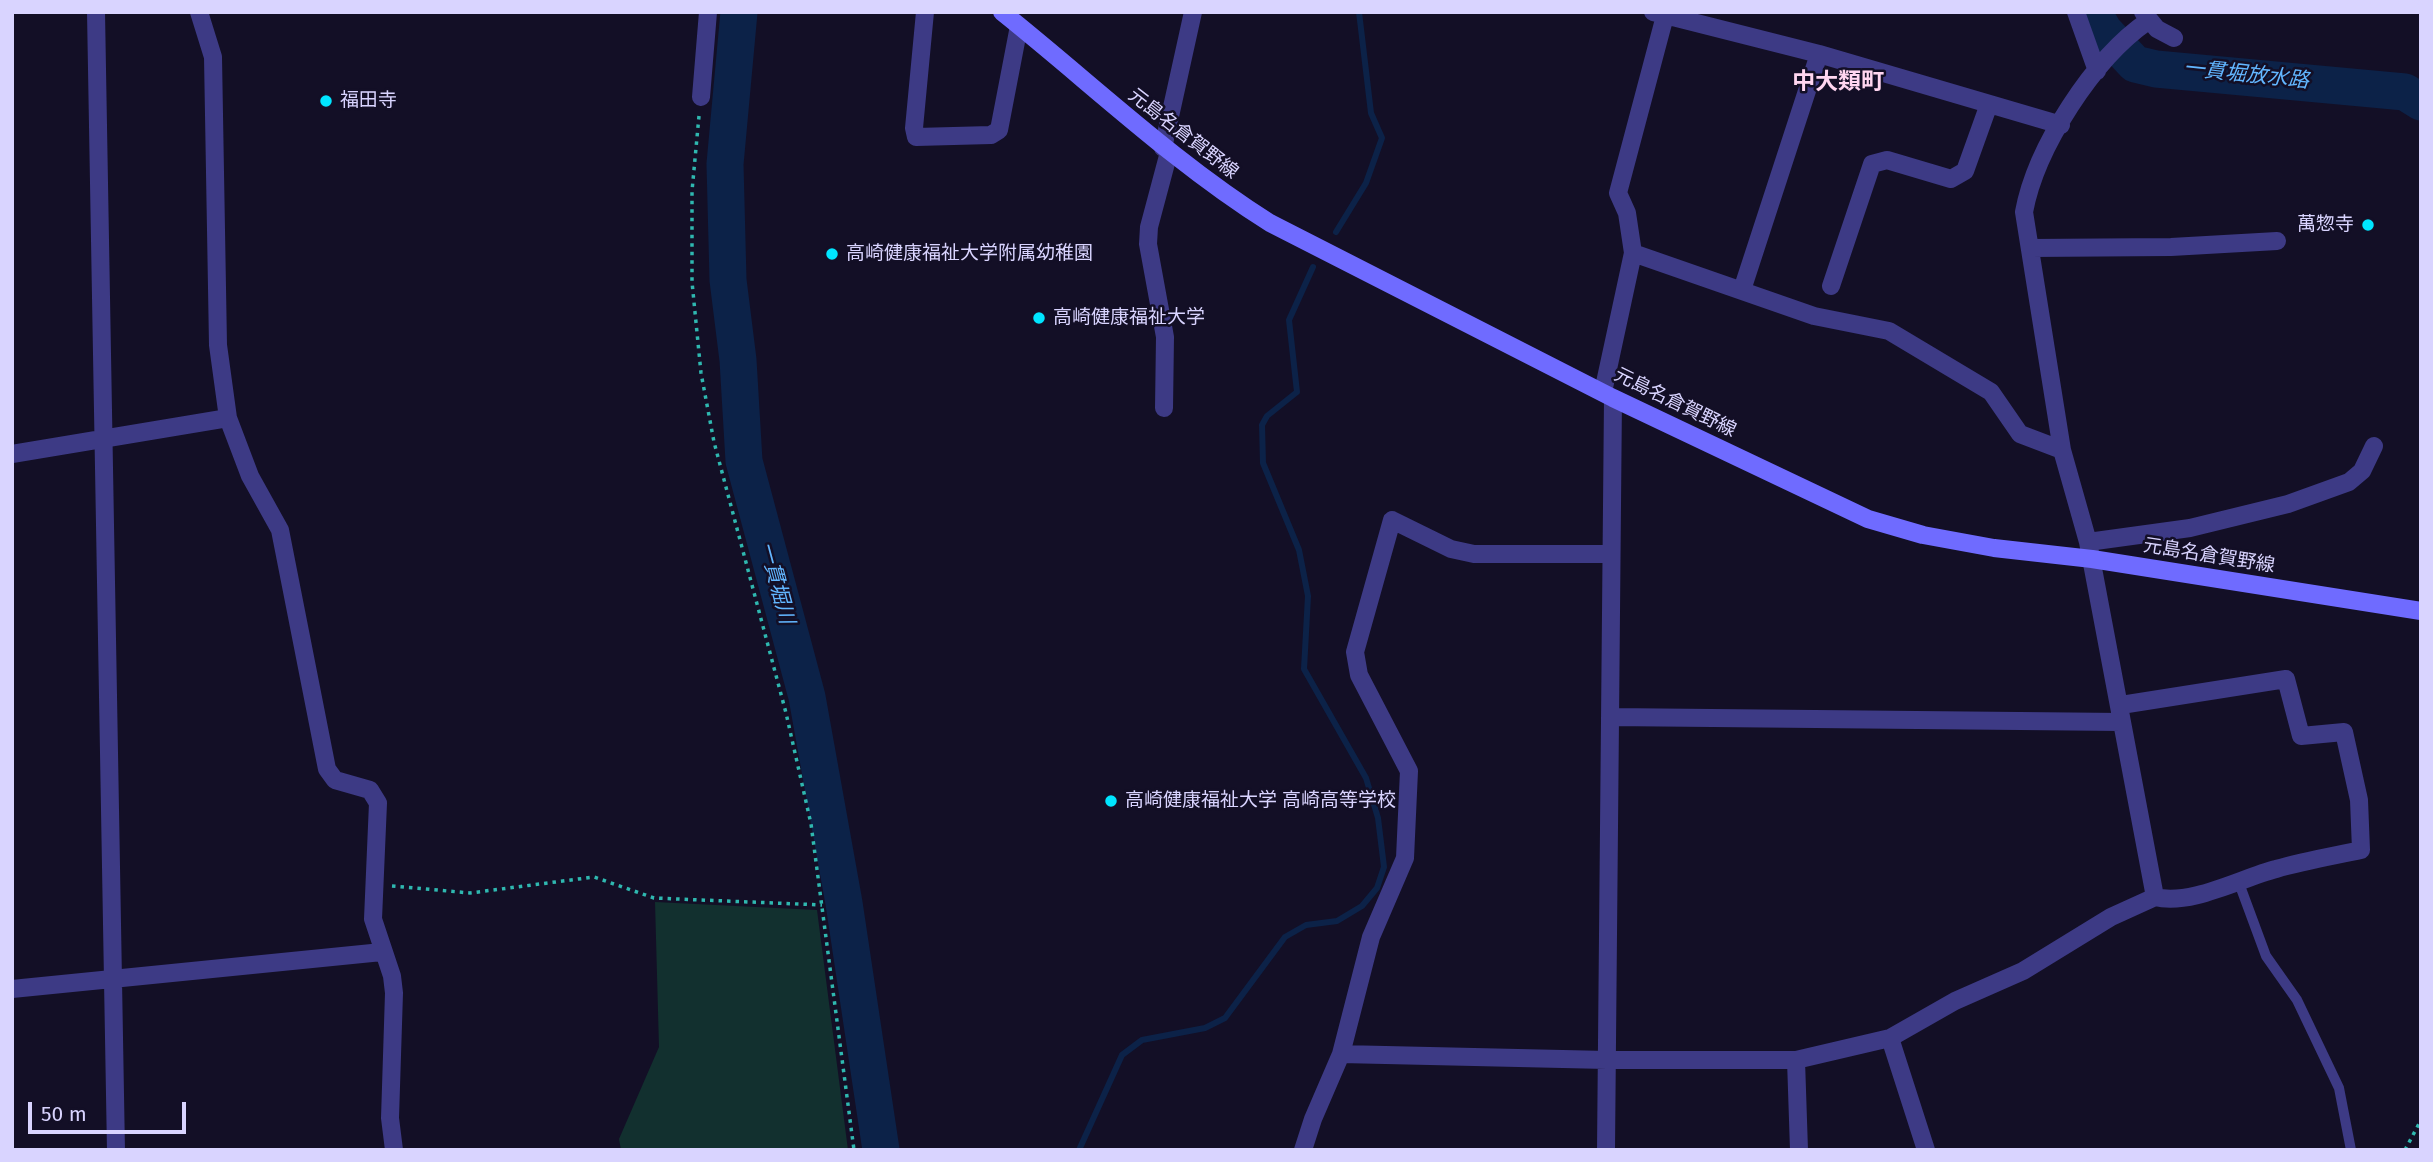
<!DOCTYPE html>
<meta charset="utf-8">
<style>
body{margin:0}
#map{position:relative;width:2433px;height:1162px;overflow:hidden;background:#130f26;font-family:"Fira Sans",sans-serif}
canvas{display:block}
.frame{position:absolute;inset:0;border:14px solid #d9d4ff;pointer-events:none}
.scale{position:absolute;left:28px;top:1102px;width:158px;height:32px;box-sizing:border-box;border:4px solid #d9d4ff;border-top:0;padding-left:9px;font-size:21px;line-height:24px;white-space:nowrap;color:#d9d4ff;-webkit-text-stroke:5px #130f26;paint-order:stroke}
</style>
<div id="map">
<canvas width="2433" height="1162"></canvas>
<div class="frame"></div>
<div class="scale">50 m</div>
</div>
<script>
const g = document.querySelector('canvas').getContext('2d');
g.lineJoin = 'round';
function paint(path, color) { g.fillStyle = color; g.fill(path, 'evenodd'); }
function strokePath(path, color, width, dash) { g.strokeStyle = color; g.lineWidth = width; g.lineCap = dash ? 'butt' : 'round'; g.setLineDash(dash || []); g.stroke(path); }
function label(font, color, halo, rows, align = 'center') {
  g.font = font + ' "Fira Sans","Noto Sans JP",sans-serif'; g.lineWidth = 5; g.setLineDash([]); g.textBaseline = 'middle'; g.strokeStyle = halo; g.fillStyle = color; for (const [text, x, y, turn = 0] of rows) {
    g.save(); g.translate(x, y); g.rotate((+turn || 0) * Math.PI / 180); g.textAlign = isNaN(turn) ? turn : align; if (halo) g.strokeText(text, 0, 0); g.fillText(text, 0, 0); g.restore();
  }
}
paint(new Path2D(`
 M655,902L817,910L848,1150H621L619,1139L659,1047Z`), '#12302f');
strokePath(new Path2D(`
 M1336,232L1366,183L1382,138L1371,113L1359,12
 M1079,1150L1122,1055L1142,1040L1205,1028L1225,1018L1285,937L1306,925L1337,921L1362,906L1377,888L1384,867L1378,818L1366,778L1304,669L1308,596L1299,550L1263,463L1262,425L1267,416L1297,392L1289,320L1313,267`), '#0c2248', 6);
strokePath(new Path2D(`
 M739,12L725,164L728,280L738,360L744,461L807,697L844,903L881,1150
 M2093,12L2104,31L2135,64L2156,69L2405,92L2421,102`), '#0c2248', 37);
strokePath(new Path2D(`
 M699,116L692,191V282L701,373L714,442L786,713L811,824L854,1150
 M392,886L470,893L594,877L654,898L822,905
 M2405,1150L2421,1120`), '#2fb8b0', 3.5, [3.5, 5]);
strokePath(new Path2D(`
 M2239,883L2266,956L2297,1000L2339,1088L2351,1150`), '#3d3a85', 10);
strokePath(new Path2D(`
 M96,12L116,1150
 M199,12L213,57L218,345L228,418L250,476L280,530L327,769L335,780L370,790L378,803L373,919L392,976L394,993L390,1118L394,1150
 M925,12L914,128L916,137L991,135L999,130L1019,26
 M1653,12L1819,54L2061,125
 M2076,12L2097,71
 M2143,12L2157,29L2174,38
 M701,97L708,12
 M1163,148L1193,12
 M2030,248L2171,247L2277,241
 M1633,253L1814,316L1889,331L1991,392L2020,434L2062,450
 M1831,286L1872,164L1887,160L1951,179L1965,171L1989,104
 M1742,290L1819,54
 M1603,392L1633,253L1627,213L1618,193L1666,12
 M1164,408L1165,337L1148,244L1149,227L1169,152
 M12,454L228,418
 M2088,542L2190,528L2288,504L2349,482L2362,471L2374,446
 M2121,705L2286,679L2301,736L2344,732L2359,800L2361,850C2333,856 2304,861 2276,869C2241,878 2191,906 2155,897
 M1610,717L2122,722
 M12,989L382,952
 M1890,1038L1926,1150
 M1341,1054L1607,1060H1796L1890,1038L1955,1001L2023,971L2111,917L2155,897L2088,542L2062,450L2024,212C2036,147 2094,58 2148,21
 M1796,1060L1799,1150
 M1303,1150L1313,1119L1341,1054L1371,937L1405,858L1409,771L1359,675L1355,652L1392,520L1451,549L1474,554H1610
 M1606,1150L1613,398`), '#3d3a85', 18);
strokePath(new Path2D(`
 M1002,12C1091,83 1173,162 1270,223L1613,398L1868,519L1923,535L1994,548L2092,559L2421,611`), '#6f6bff', 18);
for (const [x, y, r, color] of [
 [326,101,7,"#00e5ff"],
 [2368,225,7,"#00e5ff"],
 [832,254,7,"#00e5ff"],
 [1039,318,7,"#00e5ff"],
 [1111,801,7,"#00e5ff"]
]) { const dot = new Path2D(); dot.arc(x, y, r, 0, 2 * Math.PI); g.fillStyle = color; g.fill(dot); strokePath(dot, '#130f26', 2.5); }
label('19px', '#d9d4ff', '#130f26', [
 ["福田寺",340,101],
 ["萬惣寺",2354,225,"right"],
 ["高崎健康福祉大学附属幼稚園",846,254],
 ["高崎健康福祉大学",1053,318],
 ["高崎健康福祉大学 高崎高等学校",1125,801]
], 'left');
label('19px', '#d9d4ff', '#130f26', [
 ["元島名倉賀野線",1183,134,38],
 ["元島名倉賀野線",1675,403,26],
 ["元島名倉賀野線",2209,556,9]
]);
label('italic 21px', '#62b6ff', '#130f26', [
 ["一貫堀放水路",2246,75,6],
 ["一貫堀川",776,583,75]
]);
label('bold 23px', '#ffd6f0', '#130f26', [
 ["中大類町",1838,83]
]);
</script>
